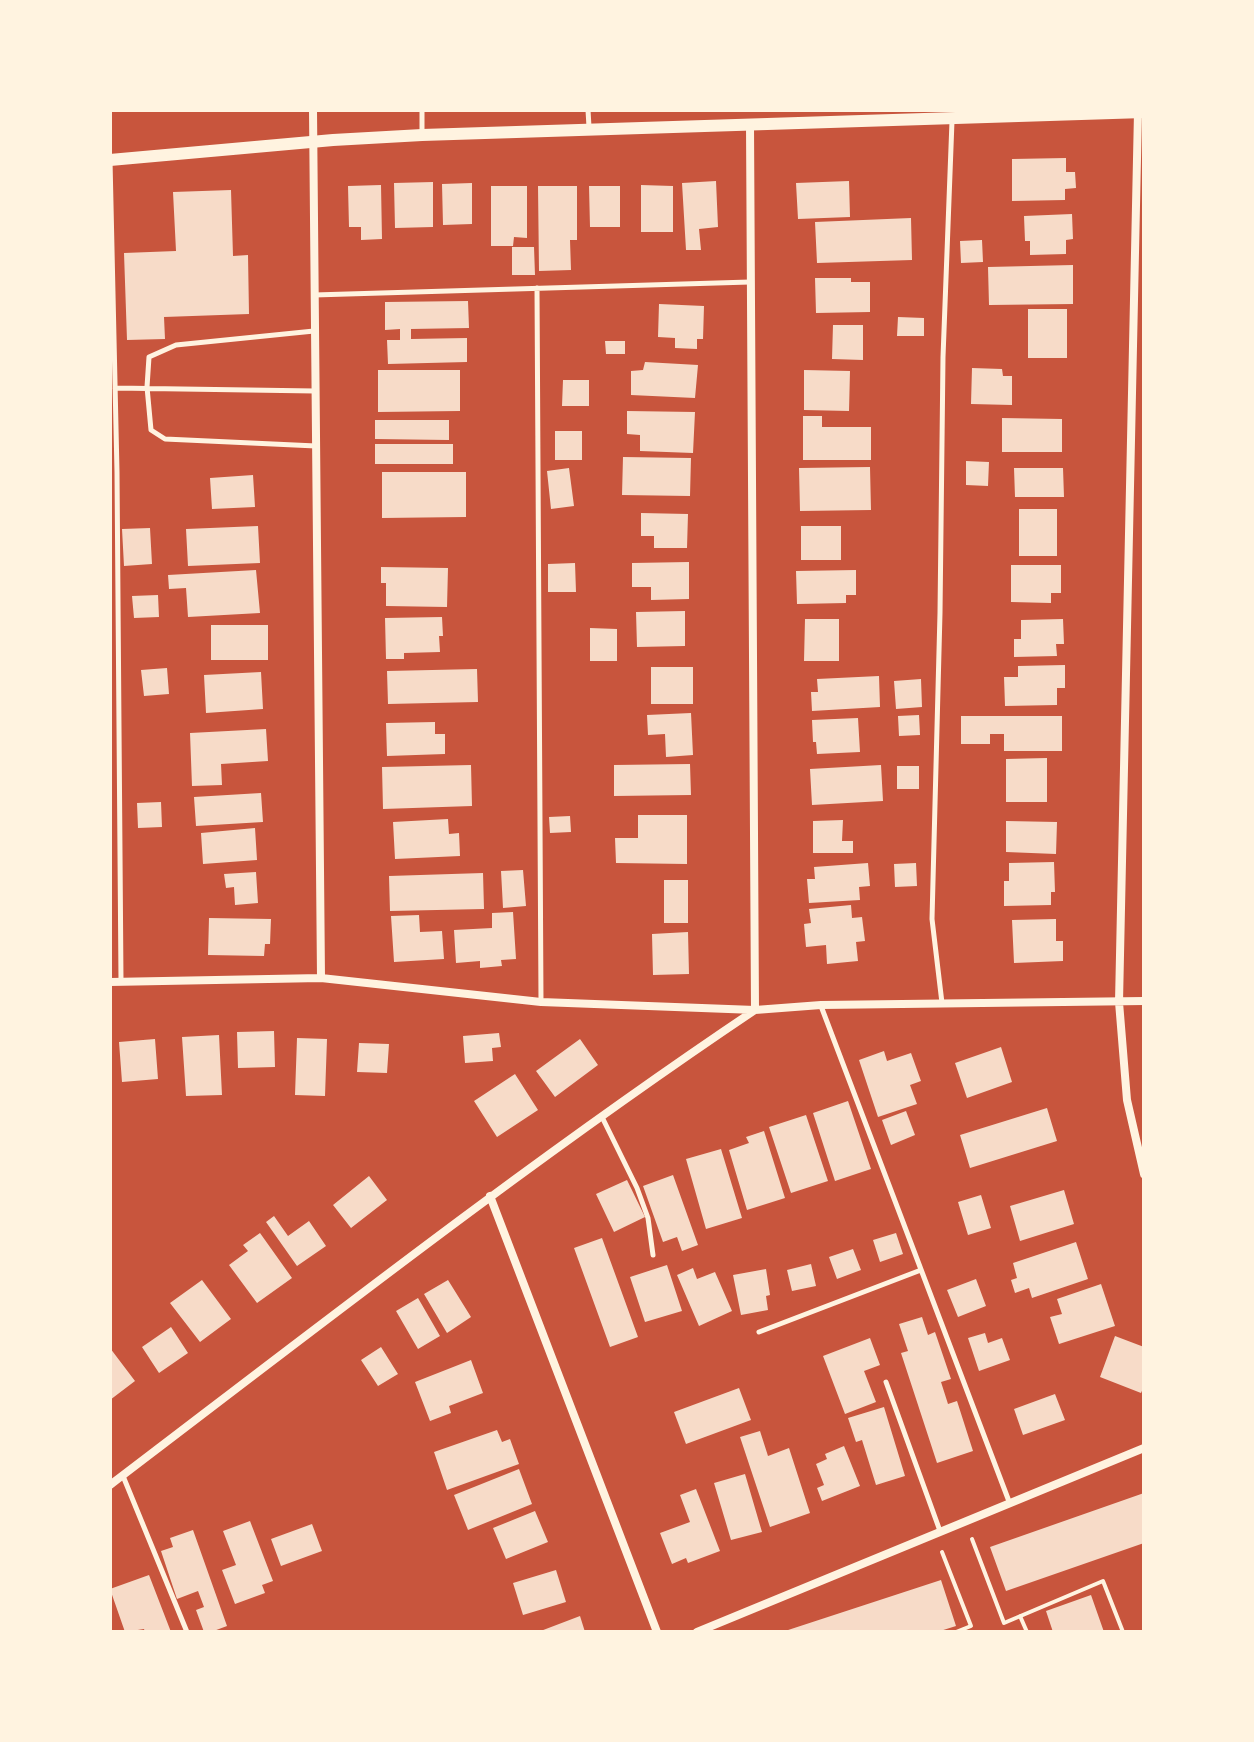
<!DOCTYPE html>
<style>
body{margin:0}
#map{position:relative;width:1254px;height:1742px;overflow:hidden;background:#c8553d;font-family:Inter,sans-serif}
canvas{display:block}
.frame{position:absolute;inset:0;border:112px solid #fff3e0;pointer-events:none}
</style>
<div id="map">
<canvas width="1254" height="1742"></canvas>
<div class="frame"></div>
</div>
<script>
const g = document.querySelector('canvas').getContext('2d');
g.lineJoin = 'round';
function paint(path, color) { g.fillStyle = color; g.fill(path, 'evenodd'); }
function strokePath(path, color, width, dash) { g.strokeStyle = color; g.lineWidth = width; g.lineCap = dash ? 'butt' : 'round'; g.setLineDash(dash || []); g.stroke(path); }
paint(new Path2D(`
 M1066,158V172H1075L1076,188L1065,189V200L1012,201V159Z
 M716,181L718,227L699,229L701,250H686L682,183Z
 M849,181L850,217L798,219L796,183Z
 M433,182V227L395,228L394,183Z
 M472,183V224L443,225L442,184Z
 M381,185L382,239L361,240V227H349L348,186Z
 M641,185L673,186V232H641Z
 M491,186H527V238L514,237L513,246H491Z
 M538,186H577V240H570L571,270L539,271Z
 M589,186H620V227H590Z
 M231,190L233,256L248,255L249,314L164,317L165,339L127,340L124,253L176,251L173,192Z
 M1072,214L1073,239L1066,240V254L1030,255V241H1025L1024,216Z
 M911,218L912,260L817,263L815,222Z
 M982,240L983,262L961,263L960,241Z
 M512,247H534L535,275H512Z
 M1073,265V304L989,305L988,267Z
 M815,278H851V282H870V312L816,313Z
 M468,301L469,328L411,329V339L467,338V362L388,364L387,340H400V329L385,330V302Z
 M659,304L704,306L703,339H697V349L675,348V338L658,337Z
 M1028,309H1067V358H1028Z
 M898,317L924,318V336H897Z
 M833,325H863V360L832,359Z
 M605,341H625V354H606Z
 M645,362L698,365L695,398L631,395V371L643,370Z
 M972,368L1002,369L1003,376H1012V405L971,404Z
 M378,370H460V411L378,412Z
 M804,370L850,371L849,411L804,410Z
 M563,380H589V406H562Z
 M627,411L695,412L693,453L640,451V435L627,434Z
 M803,416H822V427H871V460H803Z
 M1002,418L1062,419V452H1002Z
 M375,420H449V440L375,439Z
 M555,431H582V460H555Z
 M375,444H453V464H375Z
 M623,457L691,458L690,496L622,495Z
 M966,461L989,462L988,486L966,485Z
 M870,467L871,510L800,511L799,468Z
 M569,468L574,506L551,509L547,471Z
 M1014,468H1063L1064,497H1015Z
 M382,472H466V517L382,518Z
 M253,475L255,507L212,509L210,478Z
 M1019,509H1057V556H1019Z
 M641,513L688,514L687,548H654V536H641Z
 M258,526L260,563L188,566L186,529Z
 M801,526H841V560H801Z
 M150,528L152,564L124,566L122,529Z
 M689,562V599L651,600V587H632V563Z
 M575,563L576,592H548V564Z
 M1011,565H1061V593H1051V603L1011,602Z
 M381,567L448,568L447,607L386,606V583H381Z
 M256,570L260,613L188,617L186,588L169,589L168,575Z
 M856,570V595H846V603L797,604L796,571Z
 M158,595L159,617L134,618L132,596Z
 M685,611V646L637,647L636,612Z
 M442,617L443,636H439L440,652L404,653V659H386L385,618Z
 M805,619H839V661H804Z
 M1063,619L1064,644H1056L1057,656L1014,657V639H1021V620Z
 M211,625H268V660H211Z
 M590,628L617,629V661H590Z
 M1065,665V688H1057V705L1005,706L1004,677H1018V666Z
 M651,667H693V704H651Z
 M167,668L169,694L144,696L141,670Z
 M477,669L478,702L388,704L387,671Z
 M261,672L263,709L206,713L204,675Z
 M879,676L880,707L812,711L811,692H818L817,679Z
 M921,679L922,707L896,709L894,681Z
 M691,713L693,755L666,757L665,734L648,735L647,715Z
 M919,715L920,735L899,736L898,716Z
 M961,716H1062V751H1004V734H990V744H961Z
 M858,718L860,752L817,754L816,742H813L812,720Z
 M435,722V734H445V754L387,756L386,723Z
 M266,729L268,761L221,764L222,785L192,786L190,733Z
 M1047,758V802H1006V759Z
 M690,764L691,795L614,796V765Z
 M471,765L472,806L383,809L382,767Z
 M881,765L883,801L812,805L810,769Z
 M897,766H919V789H897Z
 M261,793L263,822L196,826L194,797Z
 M161,802L162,827L138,828L137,803Z
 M638,815H687V864L616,863L615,838H638Z
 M570,816L571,832L550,833L549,817Z
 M448,819L449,834L459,833L460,856L395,859L393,822Z
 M843,820L842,841H853V853H813V821Z
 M1006,821L1057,822L1056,854L1006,852Z
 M255,828L257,860L203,864L201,833Z
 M1054,862L1055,892H1051V905L1004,906V881H1009V863Z
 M868,863L870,886L859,887L860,900L809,903L807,879H815L814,867Z
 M916,863L917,886L895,887L894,864Z
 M523,870L526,906L503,908L501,871Z
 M256,872L258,903L235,905L234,887L226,888L224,874Z
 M483,873L484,909L390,911L389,876Z
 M664,880H688V923H664Z
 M851,905L852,918L862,917L865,941L856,942L858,961L827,964L826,945L806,947L804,924L811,923L809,909Z
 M513,912L516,959L501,960L502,966L480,968V961L456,963L454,930L492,928V913Z
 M419,915L420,932L442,931L444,959L394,962L391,916Z
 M209,918L271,919L270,944H265L264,956L208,955Z
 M1056,919V941H1063V961L1014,963L1012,920Z
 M688,932L689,974L653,975L652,934Z
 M274,1031L275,1067L238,1068L237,1032Z
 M499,1033L501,1047L492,1048L493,1061L465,1063L463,1036Z
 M219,1035L222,1095L186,1096L182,1037Z
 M297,1038L327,1039L325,1096L295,1095Z
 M155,1039L158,1079L122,1082L119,1042Z
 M580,1039L598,1065L555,1097L536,1071Z
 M359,1043L389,1044L387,1073L357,1072Z
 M1001,1047L1012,1082L967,1098L955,1063Z
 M884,1051L887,1061L911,1053L921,1081L910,1085L917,1104L878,1117L859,1060Z
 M515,1074L538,1110L497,1137L474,1101Z
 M848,1101L871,1169L835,1181L813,1113Z
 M1047,1108L1057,1141L970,1168L960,1135Z
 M906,1111L915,1135L891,1145L882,1120Z
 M806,1115L828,1181L791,1193L769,1127Z
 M764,1131L785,1198L747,1210L729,1150L749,1143L746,1137Z
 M721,1149L742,1218L706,1229L686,1159Z
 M673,1175L698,1245L682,1251L677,1237L663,1242L643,1186Z
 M369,1176L387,1200L351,1228L333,1205Z
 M627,1180L645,1217L614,1232L596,1194Z
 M1064,1190L1074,1224L1020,1241L1010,1206Z
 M981,1195L991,1228L968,1235L958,1202Z
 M274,1216L288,1236L309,1221L326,1246L297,1266L266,1222Z
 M260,1233L292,1278L257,1303L229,1265L248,1251L243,1245Z
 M896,1233L903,1254L880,1262L873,1240Z
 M602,1238L638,1337L610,1347L574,1248Z
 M1076,1242L1088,1279L1032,1298L1029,1288L1015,1293L1011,1280L1017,1278L1013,1263Z
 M853,1249L861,1270L837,1279L829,1257Z
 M811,1264L816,1286L792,1291L787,1270Z
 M667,1265L682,1311L645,1322L630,1277Z
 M693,1268L697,1279L715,1272L732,1311L699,1326L677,1275Z
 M766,1269L770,1295L766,1296L768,1310L741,1315L733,1275Z
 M976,1279L986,1306L958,1317L947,1290Z
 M202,1280L231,1319L200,1342L170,1303Z
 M448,1280L471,1317L447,1333L424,1294Z
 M1101,1284L1115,1326L1059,1344L1050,1317L1062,1314L1057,1299Z
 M418,1298L440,1336L418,1349L396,1311Z
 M922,1317L928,1335L935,1332L951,1379L941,1382L948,1404L957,1401L973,1451L937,1463L901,1353L908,1351L899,1324Z
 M171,1327L188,1353L159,1373L142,1347Z
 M985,1333L988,1343L1002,1338L1010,1360L979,1371L968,1338Z
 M1115,1336L1144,1347V1386L1141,1393L1100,1377Z
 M870,1338L880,1365L864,1371L876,1402L845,1414L823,1356Z
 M381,1347L398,1374L378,1386L361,1360Z
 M110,1348L135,1381L110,1400Z
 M471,1360L483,1393L449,1406L451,1413L430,1421L415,1382Z
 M739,1388L751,1420L686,1444L674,1412Z
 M1055,1394L1065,1420L1023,1435L1014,1409Z
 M884,1407L905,1476L876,1485L862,1440L856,1442L848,1418Z
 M497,1430L502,1442L510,1439L519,1464L447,1490L434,1452Z
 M760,1431L768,1456L789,1448L810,1513L770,1527L740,1437Z
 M844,1446L860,1486L822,1501L817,1488L824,1485L816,1464L827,1459L825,1454Z
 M519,1469L532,1504L468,1530L454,1495Z
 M745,1474L762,1532L731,1540L714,1483Z
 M696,1489L720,1551L688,1563L686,1558L672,1564L660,1533L690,1522L680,1495Z
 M1144,1493V1543L1006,1591L990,1547Z
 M535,1511L548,1542L506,1559L493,1528Z
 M250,1521L273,1581L262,1585L265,1593L235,1604L222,1570L236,1565L223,1531Z
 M312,1524L322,1551L281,1566L271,1539Z
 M193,1530L227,1626L211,1632H204L196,1610L204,1607L198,1591L177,1599L161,1551L173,1547L170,1538Z
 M556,1570L566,1602L523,1615L513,1583Z
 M149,1575L171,1632H145L144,1629L125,1632L110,1589Z
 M941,1580L956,1626L937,1632H782Z
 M1091,1595L1104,1632H1053L1046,1611Z
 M580,1616L585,1632H538Z`), '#f7dbc8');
strokePath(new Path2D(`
 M972,1539L1004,1623L1103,1581L1123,1632
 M942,1552L971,1626L956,1632
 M1020,1616L1027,1632`), '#fff3e0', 4);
strokePath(new Path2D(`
 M422,110V133
 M588,110L589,127
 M110,160L117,472L121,981
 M537,288L541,1002
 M314,295L750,282
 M314,331L176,345L149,357L147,387L151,430L165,439L316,446
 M115,388L315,391
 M942,1003L932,919L940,613L943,357L952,121
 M821,1006L1010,1504
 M602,1117L637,1188L648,1218L653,1255
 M759,1332L921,1270
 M886,1382L940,1531
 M123,1476L187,1632`), '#fff3e0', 5);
strokePath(new Path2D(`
 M313,110L321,978
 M1138,112L1119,1002L1127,1100L1144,1174
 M110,982L321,978L541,1002L755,1010L821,1005L1144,1001
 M490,1196L657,1632
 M110,1485C323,1323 533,1159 755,1010L750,125
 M697,1632L1144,1448`), '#fff3e0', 8);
strokePath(new Path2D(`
 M110,160L333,140L422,135L1144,112`), '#fff3e0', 12);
</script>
